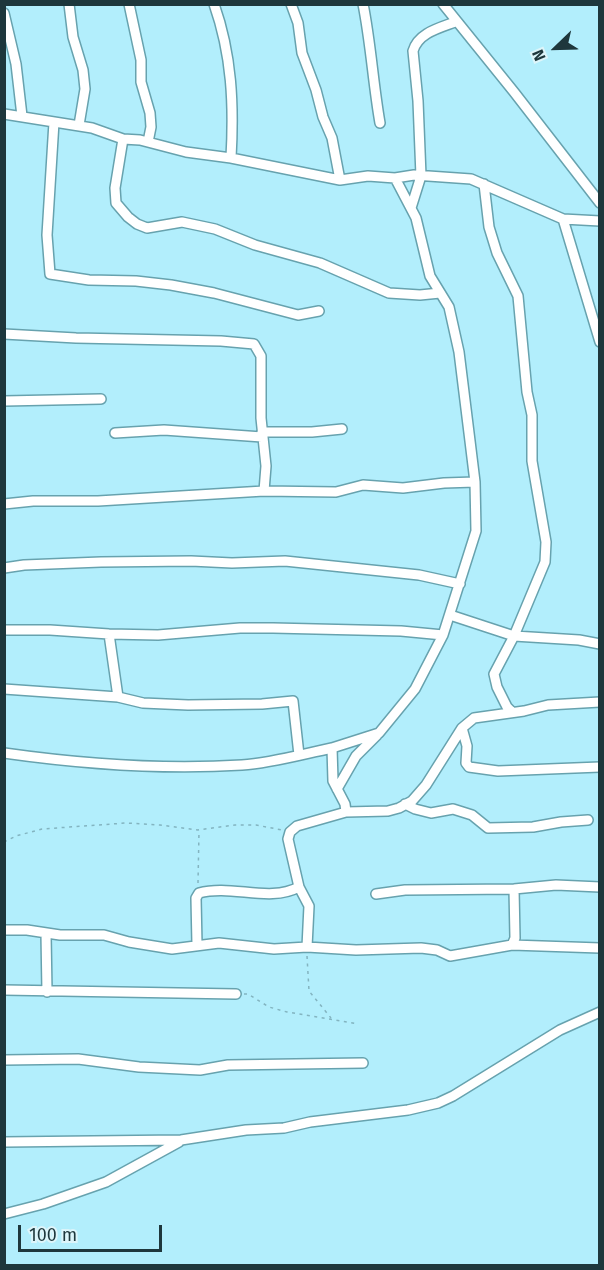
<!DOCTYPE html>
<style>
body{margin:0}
#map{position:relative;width:604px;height:1270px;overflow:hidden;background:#b2eefc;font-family:"Fira Sans",sans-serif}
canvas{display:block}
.frame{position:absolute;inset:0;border:6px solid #1e373c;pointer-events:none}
.north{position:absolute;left:526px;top:18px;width:60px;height:60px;-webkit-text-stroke:4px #ddf5fa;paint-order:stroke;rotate:247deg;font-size:16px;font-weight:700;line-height:24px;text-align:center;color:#1e373c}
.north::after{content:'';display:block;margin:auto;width:21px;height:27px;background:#1e373c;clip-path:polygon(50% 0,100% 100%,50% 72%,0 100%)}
.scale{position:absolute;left:18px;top:1225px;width:144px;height:27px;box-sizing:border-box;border:3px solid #1e373c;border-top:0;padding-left:8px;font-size:18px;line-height:21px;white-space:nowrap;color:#1e373c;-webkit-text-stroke:4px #ddf5fa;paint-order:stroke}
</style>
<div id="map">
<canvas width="604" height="1270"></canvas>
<div class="frame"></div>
<div class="north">N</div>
<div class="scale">100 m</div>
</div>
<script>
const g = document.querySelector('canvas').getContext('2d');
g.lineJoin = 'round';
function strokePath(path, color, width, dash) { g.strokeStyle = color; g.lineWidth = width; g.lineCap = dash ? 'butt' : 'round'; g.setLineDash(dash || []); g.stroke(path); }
const minor = new Path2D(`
 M69,4L73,37L83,70L85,89L79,125
 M129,4L141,60V82L150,113L151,127L148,142
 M214,4C232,55 234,105 231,158
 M291,4L298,23L302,53L316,90L323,117L332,138L340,180
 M363,4C371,44 373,83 380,123
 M443,4L514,92L600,203
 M4,13L16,64L22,116
 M4,114L92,128L123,139L140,140L186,152L231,158L340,180L368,176L395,178L414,175L471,179L563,219L600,221
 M54,122L47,235L50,274L89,280L136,281L171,285L214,293L298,315L319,311
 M123,139L115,188L116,203L128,217L137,224L147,228L182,222L215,229L255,245L320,263L389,293L420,295L440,293
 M484,184L489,227L497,253L518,296L527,392L532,415V461L546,542L545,562L514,636L494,674L497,687L507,707L512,712
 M411,208L421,176L418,101L413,51C418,33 439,28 455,22
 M563,219L600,342
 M4,334L76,338L221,341L254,344L261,356V418L266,466L264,491
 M4,401L101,399
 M262,432H312L342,429
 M115,433L164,430L262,437
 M4,504L33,501H98L264,491L336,492L363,485L403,488L444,483L475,482
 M4,568L24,565L101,562L191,561L232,563L285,561L419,575L460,584
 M450,615L514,636L579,640L600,644
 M4,630H50L109,634L158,635L240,628H273L401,631L443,635
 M109,634L118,697
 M4,689L118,697L143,703L188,705L262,704L293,701L299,755
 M462,728L467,746L466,763L469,767L498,771L600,767
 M4,753C82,764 164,770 242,765C272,763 303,754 332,748
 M337,789L356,756L377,735
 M405,804L415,809L431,813L453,809L472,815L488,828L533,827L561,822L588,820
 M346,812L345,804L333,781L332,748L379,733L415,689L443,635L476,531L475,482L470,441L459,352L449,307L430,276L416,218L395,178
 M376,894L405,890L514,889L556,885L600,887
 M4,930H27L60,935H104L129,942L172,949L219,943L274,949L307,947L356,950L421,948L437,950L450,956L512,945L600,948
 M46,934L47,992
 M197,945L196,898L199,893C232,884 269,903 299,887
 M512,945L515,938L514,889
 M307,947L309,906L299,887L288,839L290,832L297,826L346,812L388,811L399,808L412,801L426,785L462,728L474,718L524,711L548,705L600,702
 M4,990L236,994
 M4,1060L78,1059L139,1067L200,1070L228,1065L363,1063
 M4,1142L181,1140L246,1130L284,1128L310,1122L408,1110L438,1103L453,1096L560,1030L600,1012
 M4,1214L43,1204L106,1182L179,1142`);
strokePath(minor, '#67a2ae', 12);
strokePath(new Path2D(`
 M4,842L16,836L42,829L126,823L160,825L198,830L235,825H256L282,830
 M198,883L199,831
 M307,956L309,991L331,1018
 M244,994H248L269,1007L287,1012L358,1024`), '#83b4c0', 1.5, [3, 4.5]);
strokePath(minor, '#fff', 9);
</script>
